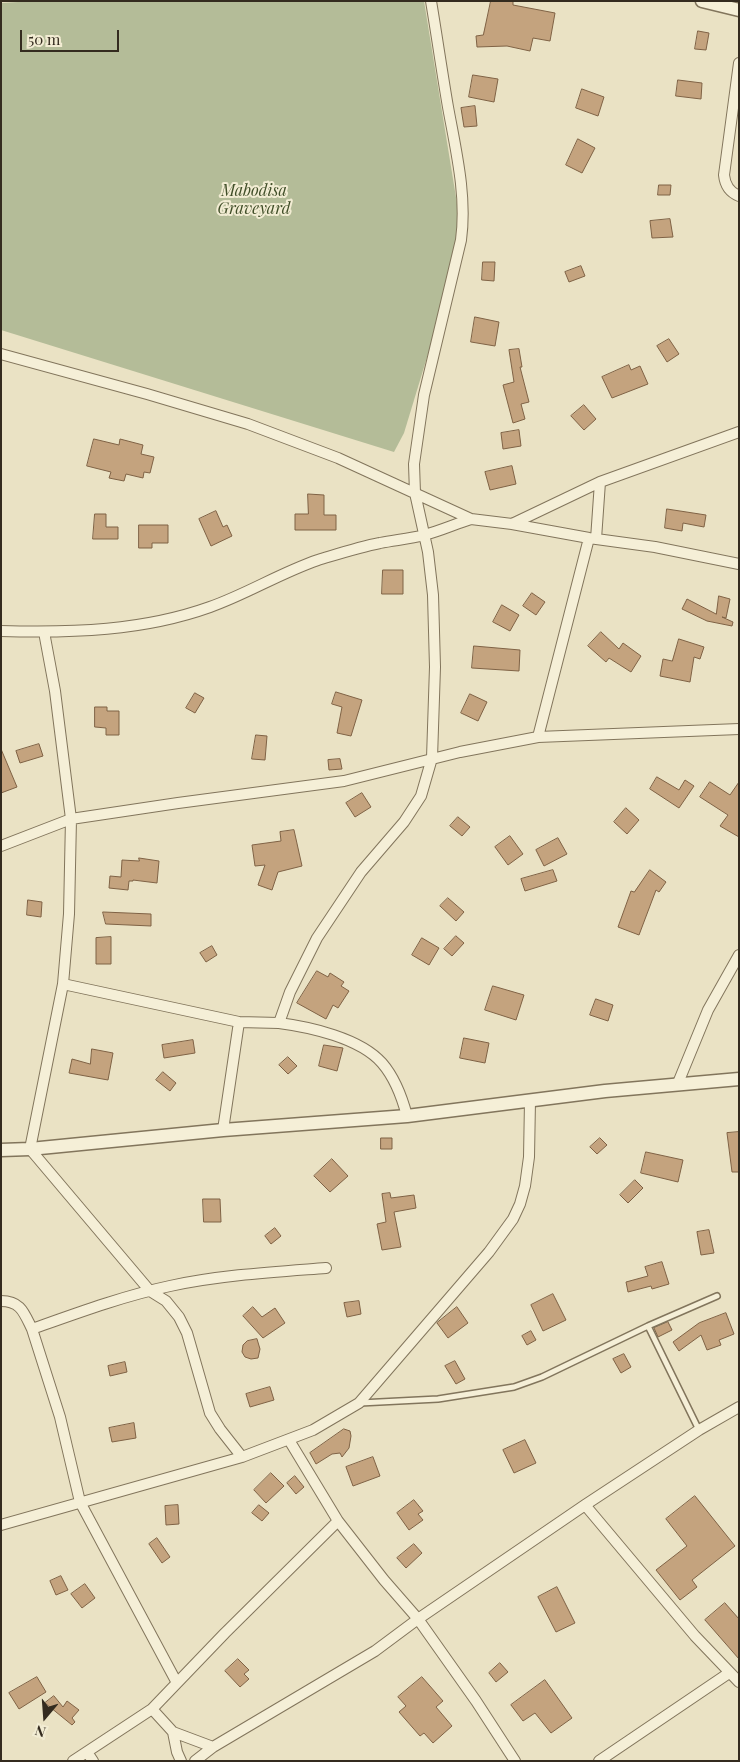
<!DOCTYPE html>
<style>
body{margin:0}
#map{position:relative;width:740px;height:1762px;overflow:hidden;background:#eae2c4;font-family:"Playfair Display",serif}
canvas{display:block}
.frame{position:absolute;inset:0;border:2px solid #342b1f;pointer-events:none}
.north{position:absolute;left:20px;top:1692px;width:50px;height:50px;-webkit-text-stroke:4px #f2ecd3;paint-order:stroke;rotate:198deg;font-size:14px;font-weight:700;line-height:20px;text-align:center;color:#342b1f}
.north::after{content:'';display:block;margin:auto;width:18px;height:22px;background:#342b1f;clip-path:polygon(50% 0,100% 100%,50% 72%,0 100%)}
.scale{position:absolute;left:20px;top:30px;width:99px;height:22px;box-sizing:border-box;border:2px solid #342b1f;border-top:0;padding-left:6px;font-size:15px;line-height:18px;white-space:nowrap;color:#342b1f;-webkit-text-stroke:4px #f2ecd3;paint-order:stroke}
</style>
<div id="map">
<canvas width="740" height="1762"></canvas>
<div class="frame"></div>
<div class="north">N</div>
<div class="scale">50 m</div>
</div>
<script>
const g = document.querySelector('canvas').getContext('2d');
g.lineJoin = 'round';
function paint(path, color) { g.fillStyle = color; g.fill(path, 'evenodd'); }
function strokePath(path, color, width, dash) { g.strokeStyle = color; g.lineWidth = width; g.lineCap = dash ? 'butt' : 'round'; g.setLineDash(dash || []); g.stroke(path); }
function label(font, color, halo, rows, align = 'center') {
  g.font = font + ' "Playfair Display",serif'; g.lineWidth = 4; g.setLineDash([]); g.textBaseline = 'middle'; g.strokeStyle = halo; g.fillStyle = color; for (const [text, x, y, turn = 0] of rows) {
    g.save(); g.translate(x, y); g.rotate((+turn || 0) * Math.PI / 180); g.textAlign = isNaN(turn) ? turn : align; if (halo) g.strokeText(text, 0, 0); g.fillText(text, 0, 0); g.restore();
  }
}
paint(new Path2D(`
 M35,1H424L460,222L445,298L404,433L394,452L1,330V3Z`), '#b4bc98');
const building = new Path2D(`
 M491,1H513V5L555,13L550,41L533,38L530,51L507,46L477,47L476,36L483,35Z
 M698,31L709,33L706,50L695,49Z
 M473,75L498,79L494,102L469,97Z
 M678,80L702,83L701,99L676,96Z
 M582,89L604,97L598,116L576,108Z
 M475,106L477,126L464,127L461,108Z
 M578,139L595,148L582,173L566,165Z
 M659,185H671L670,195H658Z
 M670,219L673,237L652,238L650,221Z
 M483,262H495L494,281L482,280Z
 M581,266L585,276L569,282L565,272Z
 M475,317L499,322L495,346L471,342Z
 M669,339L679,354L667,362L657,346Z
 M519,349L522,367H520L529,402L521,404L525,419L513,423L503,385L514,382L509,350Z
 M629,365L631,370L640,366L648,384L612,398L602,377Z
 M584,405L596,419L584,430L571,416Z
 M519,430L521,446L503,449L501,433Z
 M94,439L119,445L120,439L143,445L141,454L154,457L150,473L144,472L143,478L126,474L124,481L109,478L111,472L87,466Z
 M512,466L516,484L490,490L485,472Z
 M308,494L324,495V515H336V530H295V514H308Z
 M667,509L706,515L704,527L683,523L682,531L665,528Z
 M216,511L223,527L227,525L232,536L211,546L199,519Z
 M95,514H106V527H118V539H93Z
 M139,525H168V543H152V548H139Z
 M383,570H403V594H382Z
 M532,593L545,602L536,615L523,606Z
 M719,596L730,599L726,618L722,617L733,622L732,626L707,621L682,609L687,599L716,614Z
 M502,605L519,615L510,631L493,622Z
 M601,632L619,649L623,643L641,656L631,672L609,658L606,662L588,646Z
 M679,639L704,647L700,659L694,657L690,682L660,676L663,659L672,661Z
 M474,646L520,650L519,671L472,668Z
 M336,692L362,700L351,736L337,733L342,707L332,704Z
 M195,693L204,698L195,713L186,708Z
 M470,694L487,702L478,721L461,713Z
 M95,707H107V711H119V735H106V728L95,727Z
 M256,735L267,736L265,760L252,759Z
 M39,744L43,756L20,763L16,751Z
 M1,749L17,787L1,793Z
 M340,759L342,769L329,770L328,760Z
 M657,777L679,790L685,780L694,786L679,808L650,789Z
 M710,782L730,795L739,782V837L720,826L728,815L700,797Z
 M362,793L371,807L355,817L346,803Z
 M626,808L639,820L627,834L614,822Z
 M458,817L470,827L462,836L450,826Z
 M294,830L302,866L278,872L272,890L258,885L265,865L255,866L252,845L281,841L280,832Z
 M510,836L523,854L508,865L495,847Z
 M558,838L567,854L544,866L536,850Z
 M139,858L159,861L157,883L133,880V881H129L128,890L109,888L110,876L121,877L122,860L139,861Z
 M553,870L557,881L525,891L521,879Z
 M650,870L666,882L659,892L656,890L639,935L618,927L631,891L634,892Z
 M448,898L464,912L456,921L440,906Z
 M28,900L42,902L41,917L27,915Z
 M103,912L151,914V926L106,924Z
 M456,936L464,943L452,956L444,949Z
 M111,937V964H96V938Z
 M422,938L439,948L429,965L412,955Z
 M212,946L217,955L206,962L200,953Z
 M317,971L328,977L330,973L344,982L341,986L349,991L338,1008L333,1005L326,1019L297,1003Z
 M493,986L524,995L516,1020L485,1010Z
 M596,999L613,1005L608,1021L590,1015Z
 M464,1038L489,1043L485,1063L460,1058Z
 M193,1040L195,1053L164,1058L162,1045Z
 M324,1045L343,1048L337,1071L319,1066Z
 M92,1049L113,1053L108,1080L69,1073L72,1059L90,1064Z
 M288,1057L297,1066L288,1074L279,1065Z
 M163,1072L176,1083L170,1091L156,1080Z
 M739,1132V1172H732L727,1133Z
 M381,1138H392V1149H381Z
 M600,1138L607,1145L597,1154L590,1147Z
 M646,1152L683,1160L678,1182L641,1173Z
 M332,1159L348,1176L330,1192L314,1176Z
 M635,1180L643,1188L628,1203L620,1195Z
 M390,1193L391,1198L414,1195L416,1208L394,1212L401,1247L382,1250L377,1224L386,1222L382,1194Z
 M203,1199H220L221,1222H204Z
 M275,1228L281,1236L271,1244L265,1236Z
 M709,1230L714,1253L701,1255L697,1232Z
 M662,1262L669,1284L652,1289L651,1286L628,1292L626,1282L648,1276L645,1267Z
 M553,1294L566,1320L543,1331L531,1305Z
 M359,1301L361,1314L347,1317L344,1303Z
 M253,1307L262,1317L275,1308L285,1323L263,1338L243,1316Z
 M457,1307L468,1323L448,1338L437,1323Z
 M726,1313L734,1334L719,1340L721,1345L707,1350L701,1335L679,1351L673,1342L699,1323Z
 M668,1322L672,1330L658,1337L654,1328Z
 M531,1331L536,1340L527,1345L522,1336Z
 M257,1339L260,1349L258,1358L251,1359L245,1357L242,1352L243,1345L247,1341Z
 M624,1354L631,1367L621,1373L613,1359Z
 M455,1361L465,1379L456,1384L445,1366Z
 M125,1362L127,1372L110,1376L108,1366Z
 M270,1387L274,1400L250,1407L246,1394Z
 M134,1423L136,1438L112,1442L109,1428Z
 M344,1429L350,1431L351,1436L349,1448L342,1457L340,1453L332,1454L316,1464L310,1453Z
 M525,1440L536,1463L514,1473L503,1450Z
 M373,1457L380,1476L353,1486L346,1467Z
 M271,1473L284,1486L266,1503L254,1490Z
 M295,1476L304,1487L296,1494L287,1483Z
 M695,1496L735,1546L692,1580L697,1587L680,1600L656,1570L687,1546L666,1519Z
 M414,1500L423,1511L418,1514L423,1520L409,1530L397,1513Z
 M178,1505L179,1524L166,1525L165,1506Z
 M259,1505L269,1513L262,1521L252,1513Z
 M157,1538L170,1557L162,1563L149,1544Z
 M414,1544L422,1553L406,1568L397,1558Z
 M61,1576L68,1590L56,1595L50,1581Z
 M85,1584L95,1598L82,1608L71,1594Z
 M557,1587L575,1623L556,1632L538,1597Z
 M725,1603L739,1619V1659L705,1620Z
 M238,1659L249,1670L244,1674L249,1679L240,1687L225,1671Z
 M500,1663L508,1672L496,1682L489,1673Z
 M37,1677L46,1692L19,1709L9,1693Z
 M422,1677L443,1701L436,1707L452,1726L433,1743L424,1733L420,1736L399,1712L406,1706L398,1697Z
 M545,1680L572,1718L551,1733L535,1713L523,1721L511,1705Z
 M54,1696L63,1707L67,1701L79,1710L72,1718L75,1722L72,1725L45,1703Z`);
paint(building, '#c4a37e');
strokePath(building, '#7f6245', 1);
const service = new Path2D(`
 M648,1326L699,1430
 M360,1403L438,1399L514,1387L542,1377L648,1326L717,1296`);
const minor = new Path2D(`
 M739,63L724,175C725,185 729,192 739,196
 M1,354L147,394L248,424L338,458L471,519L512,524L589,538L655,547L739,564
 M512,524L600,482L739,432
 M596,539L600,482
 M1,631C72,633 143,631 210,607C247,594 280,573 318,560C338,554 359,547 380,543C394,540 410,539 424,535C440,531 455,524 471,519
 M44,632L55,691L71,819L69,914L63,984L30,1149L150,1291L166,1301L179,1317L187,1333L210,1413L220,1429L242,1457
 M538,737L589,538
 M1,846L71,819L178,803L344,781L460,752L538,737L739,729
 M63,984L239,1022L279,1023
 M678,1083L708,1010L739,955
 M407,1116C402,1097 395,1078 382,1063C360,1038 310,1027 279,1023L290,992L317,938L361,872L404,822L421,796L432,758L435,667L433,595L428,552L415,493L414,464L424,395L461,240C467,196 456,151 448,107C442,72 437,37 431,1
 M223,1130L239,1022
 M1,1301C21,1301 24,1313 32,1329
 M289,1440L338,1521L384,1580L418,1619L476,1701L515,1761
 M585,1505L695,1636L739,1682
 M1,1525L242,1457L313,1430L359,1403L489,1252L513,1219L520,1204L525,1186L529,1157L530,1101
 M177,1683L80,1502L60,1417L32,1329C77,1313 123,1296 170,1286C221,1275 274,1272 326,1268
 M152,1709L173,1732L177,1752L181,1761
 M173,1732L213,1747
 M87,1752L93,1761
 M73,1761L152,1709L225,1633L338,1521
 M195,1761L213,1747L375,1651L418,1619L585,1505L699,1430L739,1407
 M599,1761L729,1673`);
const tertiary = new Path2D(`
 M702,1L739,10
 M1,1150L30,1149L223,1130L407,1116L605,1091L739,1079`);
strokePath(service, '#82755c', 8);
strokePath(minor, '#82755c', 12);
strokePath(tertiary, '#82755c', 15);
strokePath(service, '#f5efd7', 5);
strokePath(minor, '#f5efd7', 10);
strokePath(tertiary, '#f5efd7', 12);
label('italic 16px', '#404e28', '#f2ecd3', [
 ["Mabodisa",254,191],
 ["Graveyard",254,209]
]);
</script>
